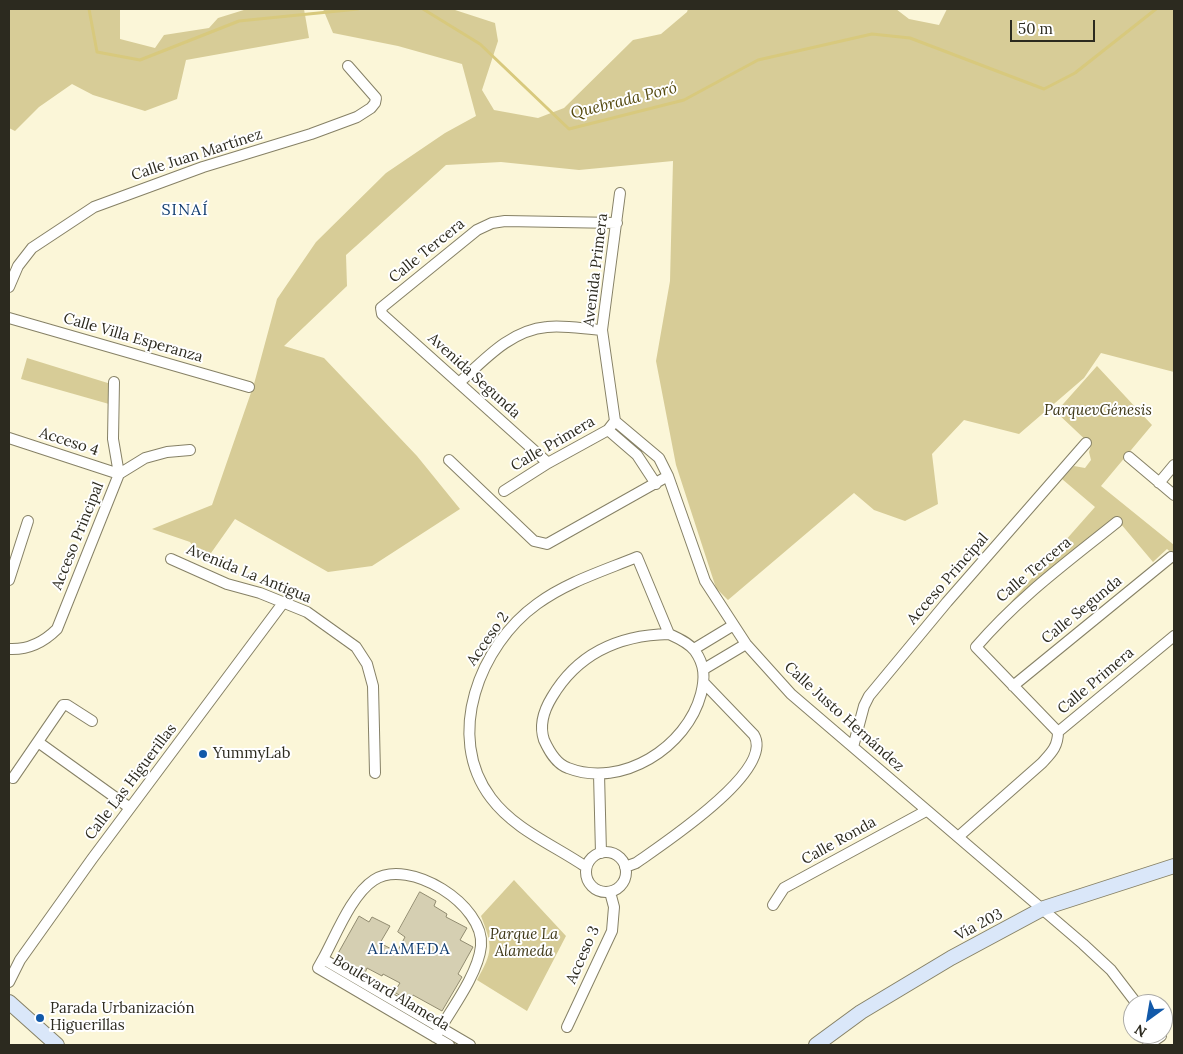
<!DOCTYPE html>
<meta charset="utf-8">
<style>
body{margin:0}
#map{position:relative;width:1183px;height:1054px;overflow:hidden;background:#fbf6d8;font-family:Lora,serif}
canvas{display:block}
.frame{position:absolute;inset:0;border:10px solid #2c2a1f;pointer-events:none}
.north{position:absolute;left:1123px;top:994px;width:50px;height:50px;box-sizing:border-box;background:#fff;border:1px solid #abaaa5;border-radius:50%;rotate:212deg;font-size:14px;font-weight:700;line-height:20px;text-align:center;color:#2c2a1f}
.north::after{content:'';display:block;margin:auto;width:18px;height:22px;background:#1259a9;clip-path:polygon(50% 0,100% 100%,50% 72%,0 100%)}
.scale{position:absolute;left:1010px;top:20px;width:85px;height:22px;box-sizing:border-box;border:2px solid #2c2a1f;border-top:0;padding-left:6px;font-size:15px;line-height:18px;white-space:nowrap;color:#2c2a1f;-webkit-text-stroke:4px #fff;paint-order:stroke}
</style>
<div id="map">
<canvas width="1183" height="1054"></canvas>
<div class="frame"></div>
<div class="north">N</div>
<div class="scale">50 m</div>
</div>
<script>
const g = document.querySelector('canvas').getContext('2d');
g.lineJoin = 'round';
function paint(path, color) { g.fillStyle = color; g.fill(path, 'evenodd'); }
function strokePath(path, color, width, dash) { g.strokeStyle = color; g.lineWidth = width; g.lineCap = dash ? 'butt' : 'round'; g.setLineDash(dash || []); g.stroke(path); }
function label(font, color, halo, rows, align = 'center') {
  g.font = font + ' Lora,serif'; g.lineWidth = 4; g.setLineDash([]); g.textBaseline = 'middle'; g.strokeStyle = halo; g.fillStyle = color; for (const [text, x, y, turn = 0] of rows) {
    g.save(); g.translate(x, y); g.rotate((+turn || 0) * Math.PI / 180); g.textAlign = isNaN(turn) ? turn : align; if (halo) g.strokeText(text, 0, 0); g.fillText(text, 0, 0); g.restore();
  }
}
paint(new Path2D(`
 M9,9H120V39L155,48L164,35L209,28L218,18L247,9H304L309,38L186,60L177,99L145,111L93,95L72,84L39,107L15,131L9,128Z
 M323,9H452L495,23L498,41L482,90L494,110L538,118L564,108L633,40L661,34L687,12L688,9H896L909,19L939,25L947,9H1174V372L1101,353L1084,378L1019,434L964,420L932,454L938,504L905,521L874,510L854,493L728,600L716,588L676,465L656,361L670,281L673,161L579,170L501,162L446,165L346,255L347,286L284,346L324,358L417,456L460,509L372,566L328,572L235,519L204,563L190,542L152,529L212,505L254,384L277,299L316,242L386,173L445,133L476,116L462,64L398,46L333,33Z
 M27,358L111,384L109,404L21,379Z
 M1097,366L1152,425L1101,486L1174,545V555L1167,549L1153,562L1115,517L1010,603L1095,507L1062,479L1074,466L1085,468L1091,460L1089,452L1091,445L1056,412Z
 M514,880L566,936L527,1011L477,980C493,951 493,947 481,916Z`), '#d7cc97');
strokePath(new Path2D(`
 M89,9L97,52L140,60L239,21L358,9
 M423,9L480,44L569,129L684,100L758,60L872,34L910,38L1044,89L1075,73L1156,9`), '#d8c97d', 3);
const building = new Path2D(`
 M420,892L436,901L434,906L447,914L446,917L467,928L460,940L473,947L458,974L462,977L442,1011L413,995L410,1001L394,992L400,983L383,974L382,976L367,968L365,973L336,957L359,916L369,922L372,917L390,926L380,943L397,952L405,937L398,932Z`);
paint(building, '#d5cfb2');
strokePath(building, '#918b70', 1);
const minor = new Path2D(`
 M620,193L602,330L615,421L659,458L668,476L705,581L746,644L791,694L1083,944L1111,970L1137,1004
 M9,287L18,266L32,248L94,207L203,167L311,134L357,117L371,108L375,103L376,98L348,66
 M9,318L249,387
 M114,382L113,439L119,474
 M460,382C485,359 511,330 547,327C565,325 584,329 602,330
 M608,430L637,455L656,484
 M9,438L119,474
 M1129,457L1174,495
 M449,460L534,541L547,544L668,476
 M548,463L382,314L381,308L477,230L492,223L505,221L617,223
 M1159,483L1174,465
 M504,491L548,463L608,430L615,421
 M171,559L227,584L260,593L307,612L356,647L367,664L373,686L375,773
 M9,580L28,521
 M669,634C678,638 689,643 695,651C705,665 705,678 701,694C687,747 622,789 568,768C556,764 549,751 544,740C539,725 544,710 552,697C578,653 620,635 669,634Z
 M9,649C28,650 44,642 57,629L119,474L145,458L167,452L190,450
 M694,649L732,626
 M704,669L746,644
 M1013,686L1171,557
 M1058,732L976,647C1019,597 1066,563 1117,522
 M38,742L130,808
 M853,747L864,706L869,696L947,602L1086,443
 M599,774L601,853
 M13,778L63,705H67L92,721
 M958,837L1042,763C1051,753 1058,747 1058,732L1174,636
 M586 872a20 20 0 1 1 40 0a20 20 0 1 1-40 0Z
 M586,867C554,845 515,830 491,798C444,736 480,645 537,604C567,582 603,571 637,557L669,634
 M625,867L636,863C663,844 775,771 754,735L704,683
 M773,905L784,888L926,811
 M323,959C336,935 352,894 374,880C409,857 485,905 481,946C478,975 450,1011 435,1037
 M9,982L20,960L92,859L283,603
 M567,1027L612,931L614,907L610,892
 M449,1045L318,968L323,959L470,1045
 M1148,1045L1161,1036`);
const secondary = new Path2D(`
 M9,1002L57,1045
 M816,1045L861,1012L951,958L1044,908L1174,866`);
strokePath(minor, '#868166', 12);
strokePath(secondary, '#868166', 16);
strokePath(minor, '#fff', 10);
strokePath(secondary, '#dae7f9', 14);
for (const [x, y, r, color] of [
 [203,754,5,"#1259a9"],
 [40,1018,5,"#1259a9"]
]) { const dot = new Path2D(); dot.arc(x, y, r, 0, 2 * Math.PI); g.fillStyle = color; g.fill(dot); strokePath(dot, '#fff', 2); }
label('15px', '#2c2a1f', '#fff', [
 ["Calle Juan Martínez",197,155,-18],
 ["Calle Tercera",427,251,-39],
 ["Avenida Primera",596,270,-83],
 ["Calle Villa Esperanza",133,338,16],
 ["Avenida Segunda",474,376,42],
 ["Acceso 4",69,442,18],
 ["Calle Primera",553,444,-30],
 ["Acceso Principal",78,536,-68],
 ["Calle Tercera",1034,570,-40],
 ["Avenida La Antigua",249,574,22],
 ["Acceso Principal",948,579,-49],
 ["Calle Segunda",1082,610,-39],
 ["Acceso 2",488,639,-55],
 ["Calle Primera",1096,681,-40],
 ["Calle Justo Hernández",844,717,42],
 ["Calle Las Higuerillas",131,782,-53],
 ["Calle Ronda",839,841,-29],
 ["Vía 203",979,925,-28],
 ["Acceso 3",583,955,-66],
 ["Boulevard Alameda",391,993,31]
]);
label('italic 15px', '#3e3716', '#fff', [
 ["ParquevGénesis",1098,411],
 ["Parque La",524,935],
 ["Alameda",524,952]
]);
label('15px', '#2c2a1f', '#fff', [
 ["YummyLab",213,754],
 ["Parada Urbanización",50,1009],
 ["Higuerillas",50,1026]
], 'left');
label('italic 16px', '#554a0f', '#fff', [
 ["Quebrada Poró",624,101,-14]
]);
g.letterSpacing = '1px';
label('16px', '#123d70', '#fff', [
 ["SINAÍ",185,210],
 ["ALAMEDA",409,949]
]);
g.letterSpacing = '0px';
</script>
